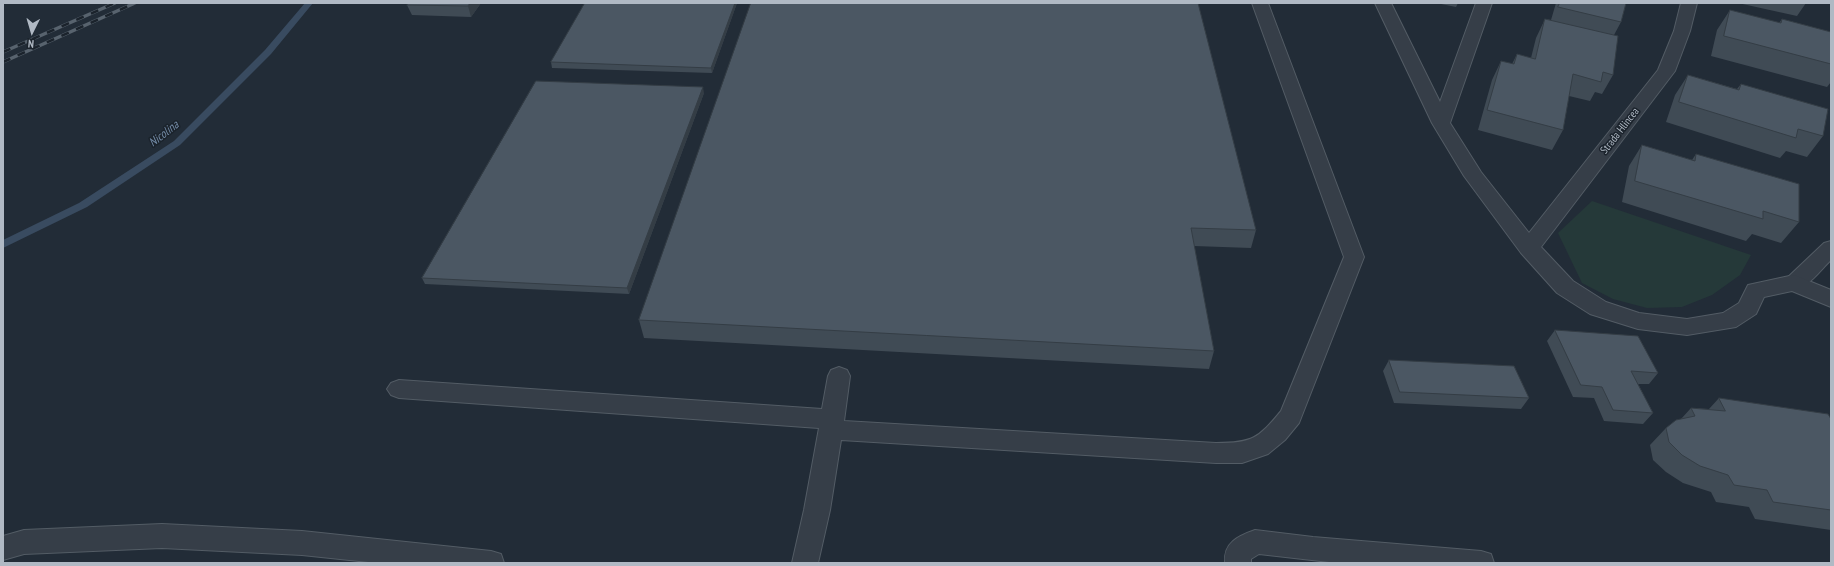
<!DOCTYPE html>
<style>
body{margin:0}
#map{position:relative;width:1834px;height:566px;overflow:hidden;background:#222c37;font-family:"PT Sans Narrow",sans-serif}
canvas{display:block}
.frame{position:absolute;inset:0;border:4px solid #b0b9c4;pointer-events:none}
.north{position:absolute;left:12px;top:12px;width:40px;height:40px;-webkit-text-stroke:3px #1b232c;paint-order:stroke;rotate:185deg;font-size:11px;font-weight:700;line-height:16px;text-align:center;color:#b0b9c4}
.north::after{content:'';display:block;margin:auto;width:14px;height:18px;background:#b0b9c4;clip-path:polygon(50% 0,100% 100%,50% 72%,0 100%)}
</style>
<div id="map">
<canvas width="1834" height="566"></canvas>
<div class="frame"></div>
<div class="north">N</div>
</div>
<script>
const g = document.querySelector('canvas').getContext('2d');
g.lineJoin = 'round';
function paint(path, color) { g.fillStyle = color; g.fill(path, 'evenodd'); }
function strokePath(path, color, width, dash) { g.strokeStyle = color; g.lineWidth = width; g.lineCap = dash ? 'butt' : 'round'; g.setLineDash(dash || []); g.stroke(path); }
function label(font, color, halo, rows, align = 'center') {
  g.font = font + ' "PT Sans Narrow",sans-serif'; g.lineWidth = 3; g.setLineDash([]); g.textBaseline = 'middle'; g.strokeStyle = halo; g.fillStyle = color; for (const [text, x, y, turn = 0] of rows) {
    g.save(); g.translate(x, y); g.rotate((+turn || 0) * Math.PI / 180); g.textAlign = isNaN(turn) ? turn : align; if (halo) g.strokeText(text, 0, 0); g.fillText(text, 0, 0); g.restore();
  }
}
paint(new Path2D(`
 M1592,201L1751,255L1740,275L1712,295L1682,307L1647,308L1613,299L1582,283L1558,233Z`), '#253939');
paint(new Path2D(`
 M305,3H313L271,54L180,145L87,207L3,248V240L79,203L174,141L265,50Z`), '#394b60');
const service = new Path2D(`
 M1252,3H1268L1364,257L1299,423L1285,440L1268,454L1242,463H1216L841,440L830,510L818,563H792L804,510L819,428L399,398L391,395L387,389L391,383L399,380L822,409L828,376L831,370L839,367L847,370L850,376L844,421L1216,443C1252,443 1258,439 1281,411L1344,257Z
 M1831,241V260C1819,271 1805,294 1787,288L1784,283L1787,278L1824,243Z
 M162,524L302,531L491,551L501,554L504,563H378L302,555L162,548L24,554L3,560V536L24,530Z
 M1255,530L1313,537L1481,551L1491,554L1494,563H1338L1259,554L1251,559V563H1225C1223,543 1238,536 1255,530Z`);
const minor = new Path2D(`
 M1375,3H1391L1440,102L1476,3H1492L1450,123L1481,172L1529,233L1658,70L1674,31L1681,3H1697L1690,31L1675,71L1541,247L1573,281L1606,302L1639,313L1687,319L1723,313L1739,303L1748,285L1794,275L1831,290V307L1792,291L1764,297L1756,314L1736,327L1687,335L1638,329L1590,314L1557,293L1521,253L1464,176L1432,123Z`);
strokePath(service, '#535c65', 2);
strokePath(minor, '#535c65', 2);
paint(service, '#363e48');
paint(minor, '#363e48');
const rail = new Path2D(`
 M3,52L115,3
 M3,62L135,3`);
strokePath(rail, '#58636e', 3.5);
strokePath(rail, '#1b232c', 2.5, [8]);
paint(new Path2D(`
 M481,3L471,17L412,15L407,5Z
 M585,3H737L712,73L552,68L551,62Z
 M751,3L1256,230L1251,248L1194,246L1214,351L1209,369L644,338L639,320Z
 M1436,3H1458L1456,7Z
 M1556,3H1626L1621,22L1614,35L1613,75L1602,94L1595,92L1590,101L1569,96L1563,130L1552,150L1478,130L1492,80L1501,61L1512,64L1517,54L1531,58L1536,38L1545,19L1551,20Z
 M1738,3H1806L1797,16Z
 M1730,10L1779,23L1782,19L1831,32V82L1827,87L1711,56L1717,30Z
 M1688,75L1737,89L1741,84L1823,136L1807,157L1786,151L1780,158L1666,122L1675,95Z
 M704,93L629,294L425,284L422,278Z
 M1642,145L1692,160L1696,154L1799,222L1781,243L1752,234L1746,241L1622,202L1629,166Z
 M1555,330L1658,373L1649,384H1638L1653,413L1643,424L1604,421L1594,398L1573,397L1547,341Z
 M1389,360L1529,398L1521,409L1394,403L1383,371Z
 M1719,398L1831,419V530L1755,519L1749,507L1716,502L1711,492L1683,483L1666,472L1653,460L1650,445L1666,428L1681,419L1691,408L1709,409Z`), '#404b55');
paint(new Path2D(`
 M470,3H481L471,17L468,6Z
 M735,3H737L712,73L711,68Z
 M703,87L704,93L629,294L627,288Z`), '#343d45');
const building = new Path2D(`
 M409,3H470L468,6L407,5Z
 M585,3H735L711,68L551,62Z
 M751,3H1198L1256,230L1191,228L1214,351L639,320Z
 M1560,3H1626L1621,22L1558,7Z
 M1730,10L1781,23L1782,19L1831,32V64L1724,36Z
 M1545,19L1618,36L1613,75L1603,72L1601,82L1573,74L1563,130L1487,110L1501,61L1514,64L1517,54L1535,59Z
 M1688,75L1739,90L1741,84L1828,109L1823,136L1798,129L1796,138L1679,102Z
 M536,81L703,87L627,288L422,278Z
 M1642,145L1695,161L1696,154L1799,184V222L1763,211V219L1635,181Z
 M1555,330L1638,336L1658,373L1631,371L1653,413L1613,410L1602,387L1581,385Z
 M1389,360L1514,366L1529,398L1400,392Z
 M1719,398L1828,414L1831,419V510L1773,502L1767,490L1734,485L1728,475L1700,466L1682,455L1669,442L1666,428L1676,420L1695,416L1691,408L1725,411Z`);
paint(building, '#4b5763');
strokePath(building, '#343d45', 1);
label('11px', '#b0b9c4', '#1b232c', [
 ["Strada Hlincea",1620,131,-52]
]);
label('italic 12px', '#738ba6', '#1b232c', [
 ["Nicolina",164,134,-38]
]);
</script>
